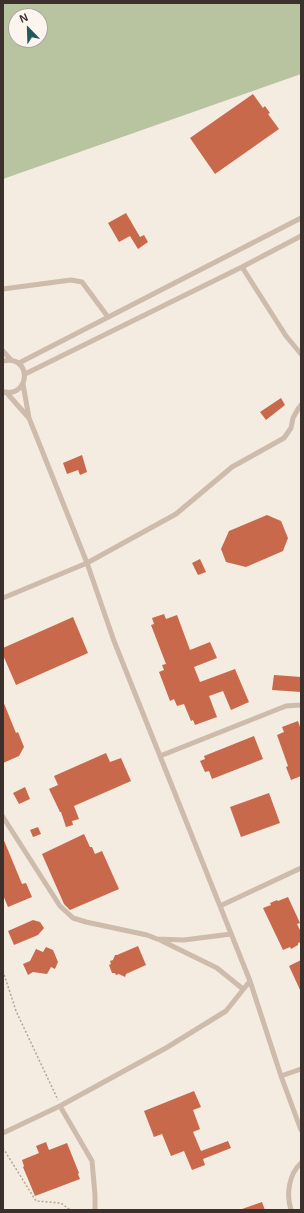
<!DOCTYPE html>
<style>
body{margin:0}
#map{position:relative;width:304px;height:1213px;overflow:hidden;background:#f4ebe1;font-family:Helvetica,sans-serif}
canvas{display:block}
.frame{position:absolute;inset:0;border:4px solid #3b302b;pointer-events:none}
.north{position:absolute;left:8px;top:8px;width:40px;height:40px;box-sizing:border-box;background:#fbf5ee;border:1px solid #aea6a0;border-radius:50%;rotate:337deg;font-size:11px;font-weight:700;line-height:16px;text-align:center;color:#3b302b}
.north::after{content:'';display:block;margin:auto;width:14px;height:18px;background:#1f5a5e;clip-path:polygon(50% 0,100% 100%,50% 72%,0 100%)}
</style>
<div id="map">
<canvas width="304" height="1213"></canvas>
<div class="frame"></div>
<div class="north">N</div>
</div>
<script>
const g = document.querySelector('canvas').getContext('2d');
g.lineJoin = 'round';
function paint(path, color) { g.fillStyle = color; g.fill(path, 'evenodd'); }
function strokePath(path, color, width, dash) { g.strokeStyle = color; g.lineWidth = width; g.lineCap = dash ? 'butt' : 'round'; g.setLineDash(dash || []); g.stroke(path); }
paint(new Path2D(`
 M3,3H301V74L3,179ZM16,16H40V40H16Z`), '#b8c4a0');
paint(new Path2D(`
 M253,94L263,108L265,106L270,113L268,114L279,129L215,174L190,138Z
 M126,213L140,237L144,235L148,242L138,249L130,236L119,242L108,223Z
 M281,398L285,405L266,420L260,412Z
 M82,455L87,472L80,475L78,470L67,474L63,463Z
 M267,515L281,521L288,538L283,551L246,567L226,562L221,549L229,531Z
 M200,559L206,572L198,575L192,563Z
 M164,614L166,619L177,615L190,650L210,642L217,658L194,667L200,682L235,669L249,702L231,710L223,691L209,696L217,717L195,725L193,720L191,721L184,704L177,706L174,699L170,701L159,672L164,670L162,665L166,664L151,625L154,624L152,618Z
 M73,617L88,653L16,685L3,655V648Z
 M274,675L301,677V692L272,690Z
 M3,701L16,733L18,732L24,747L19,756L3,763Z
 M298,721L301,730V776L291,780L286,767L288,766L277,735L284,732L282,727Z
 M254,736L263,759L212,779L209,771L205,772L200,761L205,759L204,756Z
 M106,753L110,762L121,758L131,781L74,806L79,819L72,821L73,825L66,827L61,812H60L49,789L58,785L54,776Z
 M25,787L30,799L19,804L13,793Z
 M269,793L280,823L241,837L230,807Z
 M38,827L41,834L33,837L30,830Z
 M84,834L90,847H92L95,854L102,851L119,889L70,910L64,904L42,854Z
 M3,838L22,884L26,883L32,897L8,907L3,895Z
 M288,897L300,923L297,924L301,932V942L298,943V945L291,949L290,947L283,950L263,908L271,905L270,903L277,900L278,901Z
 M33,920L40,922L44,928L38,935L14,945L8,931Z
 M138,946L146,965L126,974L125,977L119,974L116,975L115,973H112L109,965L111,964L110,961L113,960L115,955H117Z
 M46,947L53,950L58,962L55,969L51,967L47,974L33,972L28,975L23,964L30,961L36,949L43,952Z
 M301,960V992L289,966Z
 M194,1091L201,1107L193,1110L200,1129L193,1132L201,1151L228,1141L231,1148L203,1159L205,1165L192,1170L184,1151L171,1156L162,1134L154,1137L144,1111Z
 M46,1142L49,1150L67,1143L79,1173L78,1174L80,1179L35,1196L23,1167L24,1166L22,1160L39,1153L36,1146Z
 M262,1202L265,1210H242V1209Z`), '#c8694b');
strokePath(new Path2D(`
 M3,971L16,1011L58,1100
 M3,1148L36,1201L61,1203L70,1210`), '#b9a596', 1.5, [2, 2]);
strokePath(new Path2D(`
 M242,267L286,336L301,354
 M3,289L71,280L82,282L108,317
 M3,351L11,360
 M3,361C32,354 31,398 3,392
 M19,363L301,218
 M25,374L242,267L301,236
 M23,384L29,418L87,563L114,641L250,981
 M6,392L28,417
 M3,598L87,563L176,514L232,467L284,438L291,428L293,418L298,409L301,405
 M160,756L286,706L301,705
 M3,817L60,906L73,918L86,922L147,935L157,939L184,940L231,934
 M220,906L301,868
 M160,940L217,968L243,989
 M281,1076L301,1069
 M60,1106L92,1161L95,1195V1210
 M3,1133L60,1106L166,1048L226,1011L250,981L281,1076L301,1130
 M291,1210C286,1194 289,1174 301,1163`), '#cdbbac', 5);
</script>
